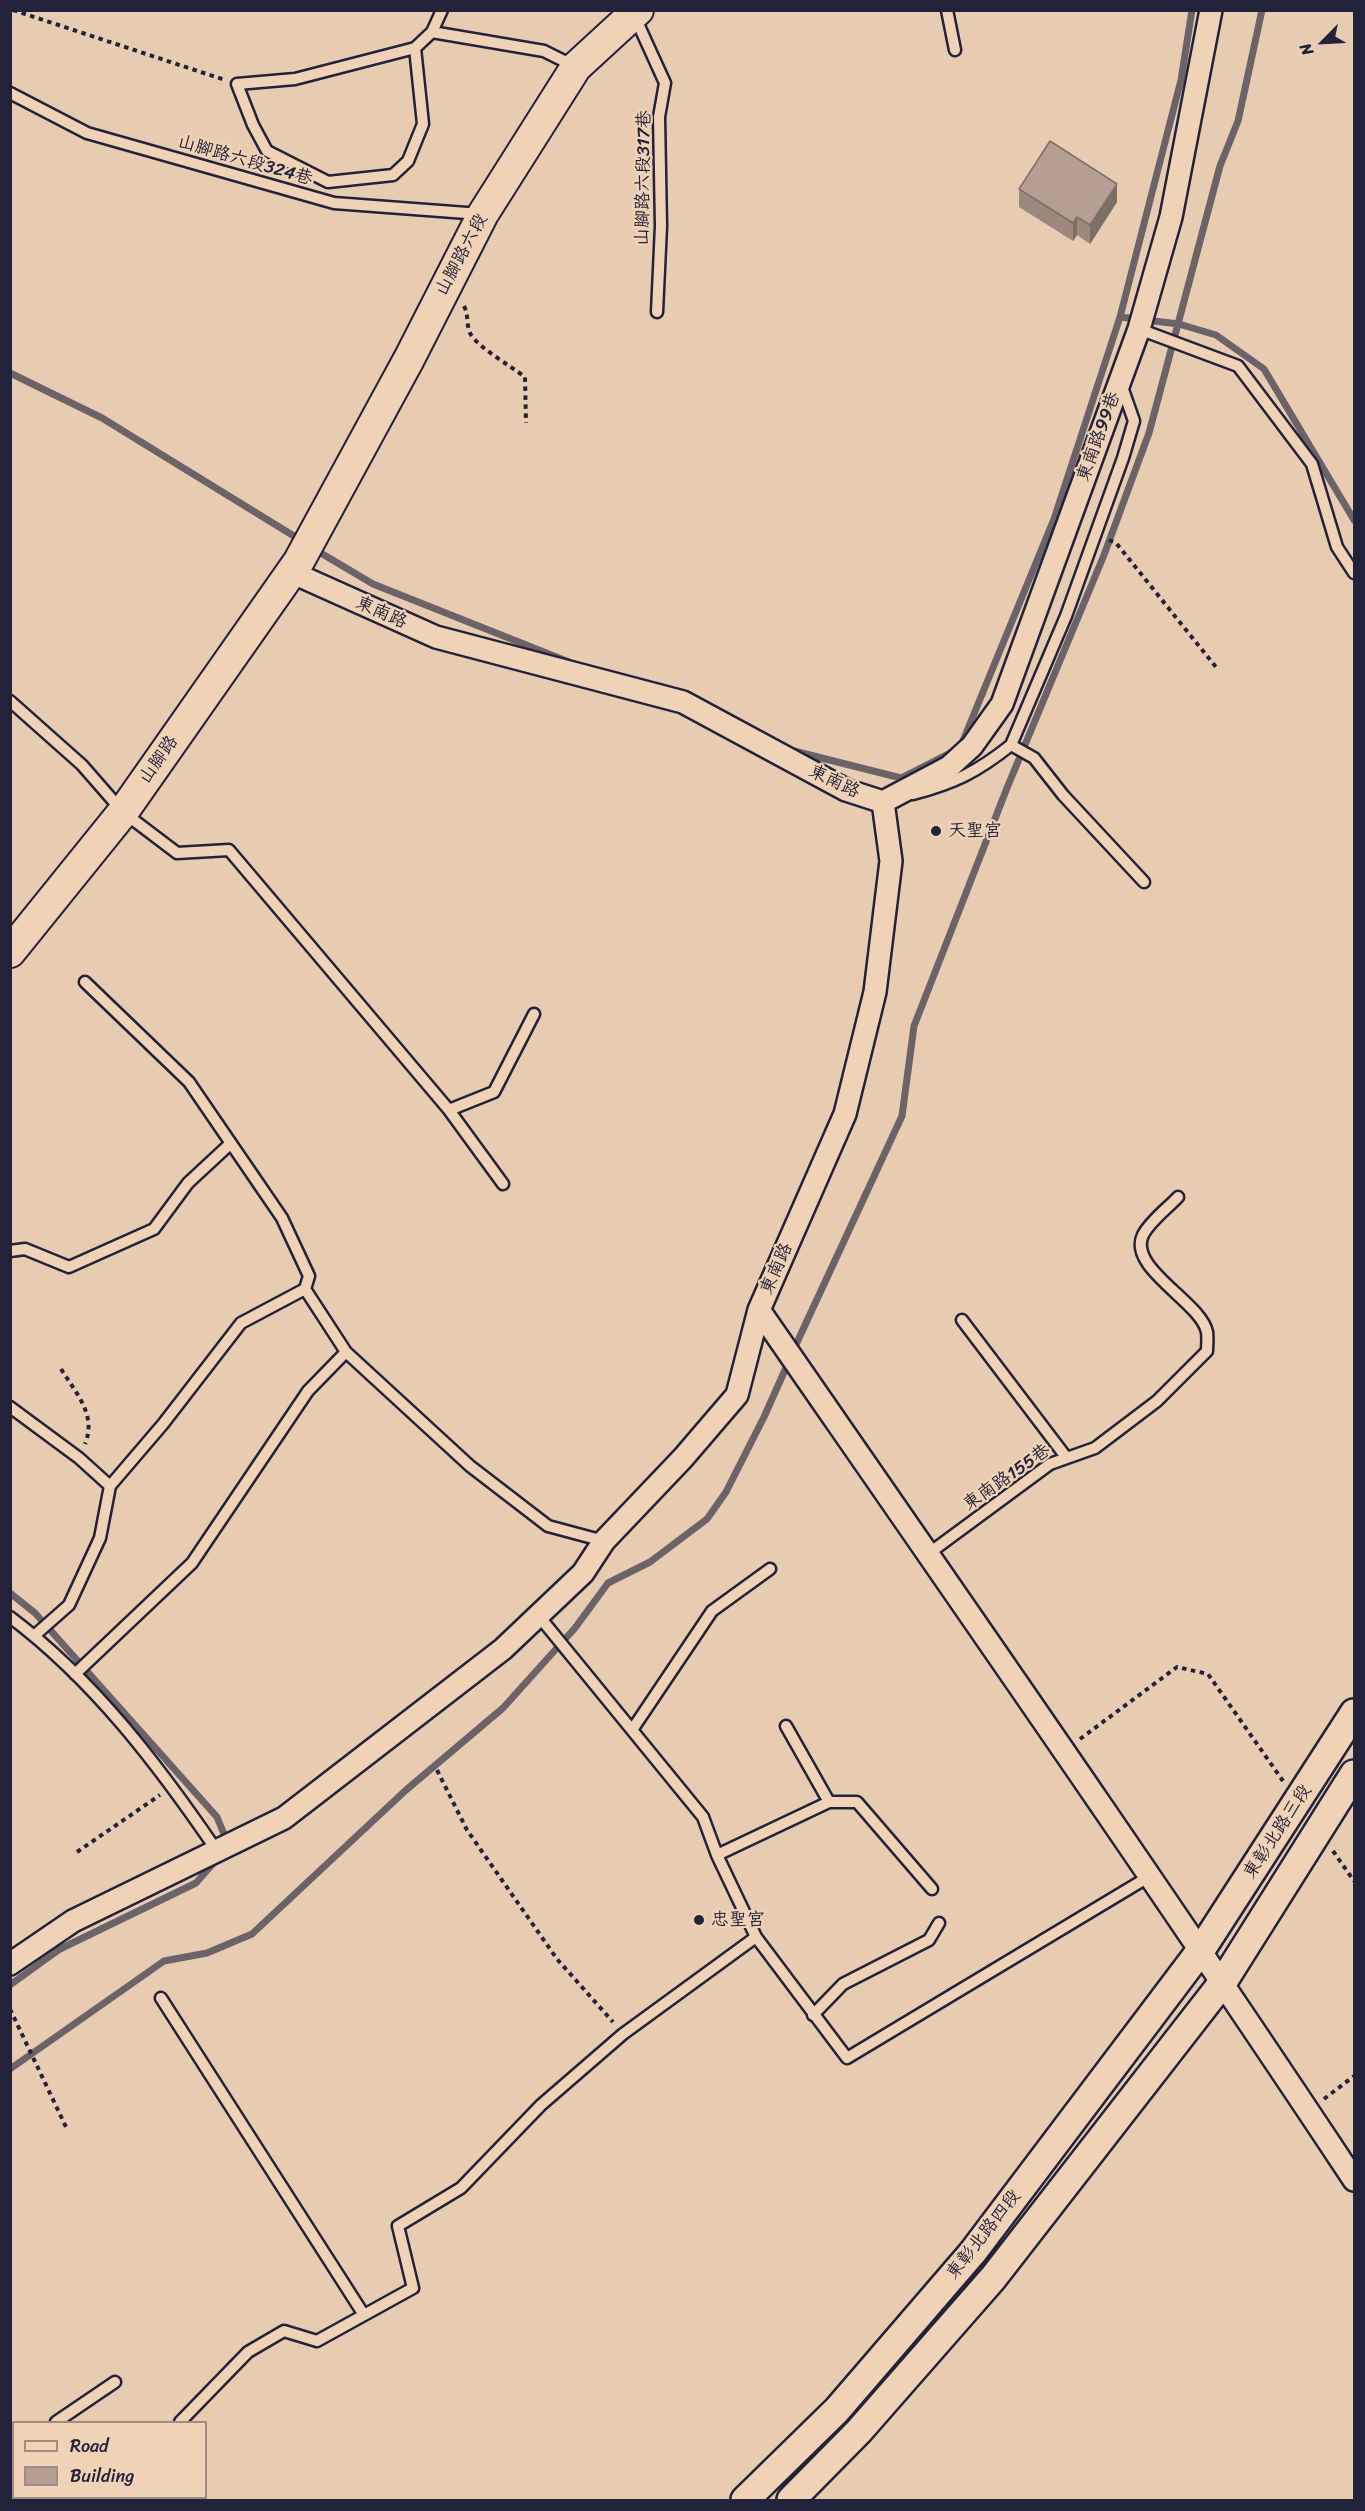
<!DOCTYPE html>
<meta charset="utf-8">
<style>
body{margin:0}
#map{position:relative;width:1365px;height:2511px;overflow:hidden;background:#e8ccb2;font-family:Sriracha,sans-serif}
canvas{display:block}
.frame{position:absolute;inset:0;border:12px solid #22223b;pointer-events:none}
.legend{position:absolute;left:12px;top:2421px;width:195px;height:78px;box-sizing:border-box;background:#f0d3b7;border:2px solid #9e8c85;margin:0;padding:8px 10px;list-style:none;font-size:18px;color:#22223b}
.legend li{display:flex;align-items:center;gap:12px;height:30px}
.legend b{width:30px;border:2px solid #9e8c85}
.north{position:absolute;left:1293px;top:12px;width:60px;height:60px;-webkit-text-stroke:4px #f0d3b7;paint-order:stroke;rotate:246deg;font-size:16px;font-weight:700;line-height:24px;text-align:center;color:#22223b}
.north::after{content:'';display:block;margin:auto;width:21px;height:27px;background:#22223b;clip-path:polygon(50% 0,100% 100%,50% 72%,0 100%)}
</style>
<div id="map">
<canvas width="1365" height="2511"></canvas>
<div class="frame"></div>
<ul class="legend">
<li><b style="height:8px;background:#f0d3b7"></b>Road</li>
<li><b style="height:16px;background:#b49f92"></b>Building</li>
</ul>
<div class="north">N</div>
</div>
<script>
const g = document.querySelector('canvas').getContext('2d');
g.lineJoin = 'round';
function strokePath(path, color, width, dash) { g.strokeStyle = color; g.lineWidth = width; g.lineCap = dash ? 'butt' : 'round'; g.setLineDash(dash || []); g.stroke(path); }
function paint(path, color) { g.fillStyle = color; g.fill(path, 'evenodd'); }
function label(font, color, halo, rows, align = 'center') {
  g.font = font + ' Sriracha,"LXGW WenKai TC",sans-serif'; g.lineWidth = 4.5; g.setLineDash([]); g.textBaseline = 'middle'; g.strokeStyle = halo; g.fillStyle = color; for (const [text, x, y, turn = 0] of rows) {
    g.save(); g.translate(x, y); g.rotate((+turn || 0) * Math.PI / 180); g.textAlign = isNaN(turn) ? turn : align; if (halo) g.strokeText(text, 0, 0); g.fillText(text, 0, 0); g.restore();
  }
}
strokePath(new Path2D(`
 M1120,317L1179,324L1216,335L1264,369L1354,520
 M10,373L102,418L302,541
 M314,549L373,584L569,662
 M794,751L901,778L960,748L1054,519L1120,317L1181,80L1192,10
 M793,1351L902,1116L914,1026L1007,788L1104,555L1149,433L1220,166L1238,121L1262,10
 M10,1593L35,1613L217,1817L226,1839L224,1844
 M10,1985L60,1949L196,1883L217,1859
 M10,2069L164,1961L207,1953L252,1934L406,1790L503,1708L575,1628L608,1583L650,1562L707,1519L726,1492L764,1417L789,1361`), '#6c6368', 7);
const service = new Path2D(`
 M947,10L955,50
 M635,17L665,83L659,117L661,226L657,312
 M432,32L544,51L576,67
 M415,48L423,124L408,161L393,175L328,182L267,151L253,125L237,84L295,79L415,48L432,32L442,10
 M10,93L87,133L334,203L480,214
 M1139,329L1238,366L1312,464L1337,547L1354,573
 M10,701L82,765L123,812L177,853L229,850L449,1110L503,1184
 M1011,745L1066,616L1123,458L1134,421L1121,384
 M913,794C955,783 977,772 1011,745L1034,758L1063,795L1144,882
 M85,982L189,1082L282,1218L309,1276L305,1289L346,1352L470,1466L548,1526L604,1541
 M449,1110L494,1092L534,1014
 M10,1251L25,1249L69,1267L154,1229L188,1183L230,1144
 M962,1320L1066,1457
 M10,1407L79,1458L110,1486
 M928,1554L1050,1464L1095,1448L1157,1401L1207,1351C1207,1345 1208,1338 1207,1332C1201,1302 1127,1268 1143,1235C1150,1221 1168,1208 1178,1197
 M538,1615L703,1817L717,1855L756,1937
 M10,1617C94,1680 159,1766 217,1851
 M35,1635L69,1605L100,1538L110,1486L163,1424L241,1323L305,1289
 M75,1674L192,1563L308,1391L346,1352
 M786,1726L829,1802
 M632,1730L712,1611L770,1569
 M717,1855L829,1802H857L932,1889
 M161,1998L364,2315
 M813,2015L843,1984L929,1940L939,1923
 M56,2422L115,2382
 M180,2422L248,2352L284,2331L317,2341L413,2288L398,2226L461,2188L541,2105L623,2034L756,1937L847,2058L1150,1876
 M14,2465V2474
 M23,2498L25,2500
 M75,2500L79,2498`);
const minor = new Path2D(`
 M291,572L436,637L683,702L846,790L883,802
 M883,802L949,767L972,746L1002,704L1139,329L1171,217L1211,10
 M759,1310C959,1599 1160,1887 1354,2180
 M10,1964L73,1921L284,1818L503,1649L583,1573L604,1541L683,1458L737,1395L759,1310L845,1114L875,992L891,861L883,802`);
const tertiary = new Path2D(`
 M745,2500L837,2410L973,2252L1201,1950L1354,1713
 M791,2500L859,2431L993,2278L1223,1982L1354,1774`);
const secondary = new Path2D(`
 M10,952L123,812L299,561L409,359L483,214L576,67L638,10`);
strokePath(service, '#22223b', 15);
strokePath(minor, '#22223b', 26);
strokePath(tertiary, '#22223b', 32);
strokePath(secondary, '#22223b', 34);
strokePath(new Path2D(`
 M13,10L225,80
 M464,306C469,316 466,324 470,333C476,346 512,367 525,377L526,423
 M1109,540L1116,543L1216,667
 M61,1369C76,1393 97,1415 85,1444
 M1080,1739L1177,1667L1208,1674L1283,1781
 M437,1770L467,1830L557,1959L613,2022
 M1333,1851L1354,1881
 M77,1852L160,1795
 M10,2009L66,2127
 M1324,2099L1354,2076`), '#22223b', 4, [4.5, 4.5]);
strokePath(service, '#f0d3b7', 10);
strokePath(minor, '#f0d3b7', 21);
strokePath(tertiary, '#f0d3b7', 27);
strokePath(secondary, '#f0d3b7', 30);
paint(new Path2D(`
 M1019,189L1117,202L1090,244L1077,235L1073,241L1019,207Z`), '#9b897e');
paint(new Path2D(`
 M1117,184V202L1090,244V225Z
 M1077,217V235L1073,241V223Z`), '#7e6f66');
const building = new Path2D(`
 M1050,141L1117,184L1090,225L1077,217L1073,223L1019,189Z`);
paint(building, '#b49f92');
strokePath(building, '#7e6f66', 1.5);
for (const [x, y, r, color] of [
 [936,831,6,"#22223b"],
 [699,1920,6,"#22223b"]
]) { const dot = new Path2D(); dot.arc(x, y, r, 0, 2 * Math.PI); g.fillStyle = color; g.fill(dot); strokePath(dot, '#f0d3b7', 2); }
label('18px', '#22223b', '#f0d3b7', [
 ["山腳路六段324巷",245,161,16],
 ["山腳路六段317巷",644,178,-89],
 ["山腳路六段",462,255,-62],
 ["東南路99巷",1099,437,-70],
 ["東南路",381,613,24],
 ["山腳路",159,760,-55],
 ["東南路",834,782,25],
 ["東南路",777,1269,-66],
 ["東南路155巷",1007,1478,-35],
 ["東彰北路三段",1278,1832,-57],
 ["東彰北路四段",984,2235,-52]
]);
label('18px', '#22223b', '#f0d3b7', [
 ["天聖宮",948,831],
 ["忠聖宮",711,1920]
], 'left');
</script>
